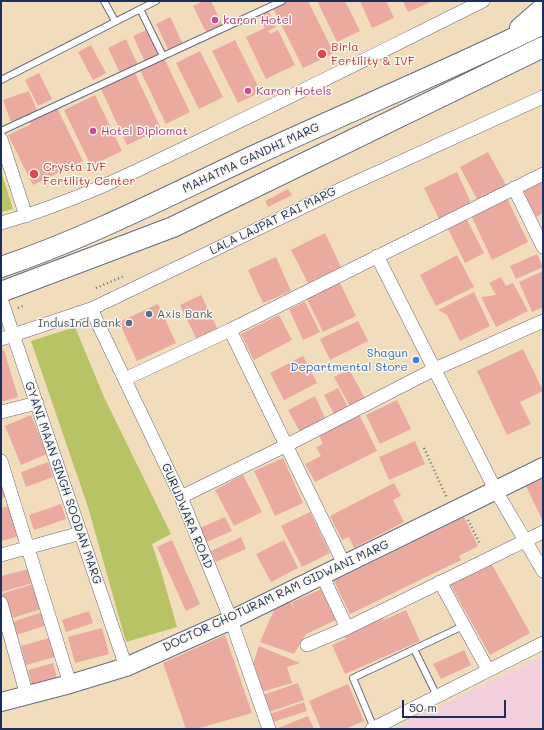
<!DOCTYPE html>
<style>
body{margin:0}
#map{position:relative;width:544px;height:730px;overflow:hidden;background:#f1ddbc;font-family:Mali,sans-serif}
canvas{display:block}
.frame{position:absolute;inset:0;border:2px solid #1b2f5e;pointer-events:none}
.scale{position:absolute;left:402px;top:700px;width:104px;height:18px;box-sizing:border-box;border:2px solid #1b2f5e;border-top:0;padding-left:5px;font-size:12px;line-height:14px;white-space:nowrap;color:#1b2f5e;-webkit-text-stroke:3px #fbf7ec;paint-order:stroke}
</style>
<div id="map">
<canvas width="544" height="730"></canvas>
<div class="frame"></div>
<div class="scale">50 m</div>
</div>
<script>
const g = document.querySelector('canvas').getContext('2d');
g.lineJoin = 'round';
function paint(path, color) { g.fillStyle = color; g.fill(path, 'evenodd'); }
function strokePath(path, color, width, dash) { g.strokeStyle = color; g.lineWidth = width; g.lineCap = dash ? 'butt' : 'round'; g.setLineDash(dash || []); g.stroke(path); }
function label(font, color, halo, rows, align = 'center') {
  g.font = font + ' Mali,sans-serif'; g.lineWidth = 3; g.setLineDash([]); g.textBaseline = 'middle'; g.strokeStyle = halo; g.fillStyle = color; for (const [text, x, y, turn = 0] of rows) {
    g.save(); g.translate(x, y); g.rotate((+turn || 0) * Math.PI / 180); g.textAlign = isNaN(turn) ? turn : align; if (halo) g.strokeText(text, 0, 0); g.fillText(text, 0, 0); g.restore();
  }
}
paint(new Path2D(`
 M543,656V729H394Z`), '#f3cfde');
paint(new Path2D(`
 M1,171L13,209L1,212Z
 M75,327L104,397L171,534L152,544L161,571L177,627L126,642L88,507L31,341Z`), '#b7c364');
paint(new Path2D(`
 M203,1H211L223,26L207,34L193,6Z
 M288,1H308L334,53L303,68L273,8Z
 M317,1H345L360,31L337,42Z
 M360,1H386L394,18L372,28Z
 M403,1H433L408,12Z
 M268,10L276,27L268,31L270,34L278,30L295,65L266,79L246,37L265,28L259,15Z
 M170,17L183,44L169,51L156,24Z
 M149,29L161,55L145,62L133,36Z
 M126,39L138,65L120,73L108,48Z
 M235,40L261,92L238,103L212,51Z
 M91,45L106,73L93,80L78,52Z
 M200,51L223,97L199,109L176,63Z
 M164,58L190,112L166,124L140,70Z
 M39,73L52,99L38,106L25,80Z
 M135,73L161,129L127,145L101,89Z
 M29,91L38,113L11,122L3,100Z
 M95,95L122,151L91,166L64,110Z
 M57,108L83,161L33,185L8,135L31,124L29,121Z
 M488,152L506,185L478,201L460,167Z
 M457,172L472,205L440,221L424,188Z
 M543,181V213L536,217L523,191Z
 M288,189L292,195L268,207L265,201Z
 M506,196L528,242L492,260L470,213Z
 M465,216L484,253L465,263L446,225Z
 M325,233L341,267L308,283L291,250Z
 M537,254L543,267L516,279L510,266Z
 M457,255L474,287L436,306L420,275Z
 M276,257L291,291L263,303L248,270Z
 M543,271V307L532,312L519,282Z
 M501,277L506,286L513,283L528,311L496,327L481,297L496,295L489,283Z
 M339,281L356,316L323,332L306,297Z
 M474,292L490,326L460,341L447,315L438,310Z
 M201,295L218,330L197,340L180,305Z
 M305,302L320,332L303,340L289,309Z
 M158,304L176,343L137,361L119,322Z
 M279,315L292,340L254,360L241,334Z
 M358,321L368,341L330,360L320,339Z
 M523,349L543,391L520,402L531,424L507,435L477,371Z
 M4,350L18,397L1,402V351Z
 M303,356L317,383L284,400L270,373Z
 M349,369L367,402L352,410L334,377Z
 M338,388L350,411L336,418L324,395Z
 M315,396L325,418L322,427L300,432L288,410Z
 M397,400L411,429L380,444L366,415Z
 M359,414L377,451L315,482L305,464L321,456L316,447L323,444L319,435Z
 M31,415L47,454L21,465L5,426Z
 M415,441L425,464L389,480L379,457Z
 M283,458L303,503L275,516L254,471Z
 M48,462L53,477L26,487L21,472Z
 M243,475L262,512L234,526L215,490Z
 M543,479V518L542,519L526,486Z
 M5,482L9,495L1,498V483Z
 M394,483L401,496L393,500L404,522L354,548L349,537L342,540L330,516Z
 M61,504L66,519L34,530L29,515Z
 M10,506L19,536L1,541V508Z
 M310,512L330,553L302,567L281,526Z
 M225,517L232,531L206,542L200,528Z
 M464,517L478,546L459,556L461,560L350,614L334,581Z
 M241,537L246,549L216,562L211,551Z
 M172,540L200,604L186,611L157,547Z
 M284,540L298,568L271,582L256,554Z
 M490,561L530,633L490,655L450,584Z
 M29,569L33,583L1,592V576Z
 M33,584L41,609L9,619L1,594Z
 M324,588L338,619L306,634L294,654L260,642L275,608L290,601L294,609L292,602Z
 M406,610L420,641L345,674L332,645L346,639L344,635L381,613L384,620Z
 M89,611L93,623L66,632L62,620Z
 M43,612L47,625L16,635L12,622Z
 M102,628L109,654L75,663L68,637Z
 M225,635L252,713L196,729H186L163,663Z
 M49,638L55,657L26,665L21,646Z
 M259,646L300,663L287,667L292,683L258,693L251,670Z
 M464,650L471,665L441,679L433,664Z
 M53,663L57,678L32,685L28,670Z
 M298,683L304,700L269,712L263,695Z
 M348,684L364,721L345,729H321L309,701Z
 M304,702L307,711L270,723L267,715Z
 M308,716L314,729H276Z`), '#eaaaa0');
const lane = new Path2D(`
 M104,1L115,21
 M140,9L163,56
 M1,80L156,1
 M1,131L282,1
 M414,649L437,696
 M374,728L353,678L463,626`);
const street = new Path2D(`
 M1,139L26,216
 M514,188L543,247
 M1,223C76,202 145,167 215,133C305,90 394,45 483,1
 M377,256L496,491L543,571
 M1,299L126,667
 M91,309L181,497L231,620L269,729
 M230,330L344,564
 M1,339L91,309L343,188L543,97
 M125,379L230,330L543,174
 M1,412L37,403
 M1,461L70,684
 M181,497L287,445L435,369L543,321
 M1,555L81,533
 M322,575L347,628
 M440,582L488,670
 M1,603L27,696
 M307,645L347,628L543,532
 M372,729L543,643`);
const secondary = new Path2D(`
 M1,702L70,684L126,667L231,620L543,467`);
const primary = new Path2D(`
 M520,28L543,8
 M1,267C87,238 168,196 251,157C348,112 447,71 543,24
 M1,292L173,227L543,47`);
strokePath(lane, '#666c7f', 8);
strokePath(street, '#666c7f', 14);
strokePath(secondary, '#666c7f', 20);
strokePath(primary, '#666c7f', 22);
strokePath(new Path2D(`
 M96,288L124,276
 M18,308L25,305
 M424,448L447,498
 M468,520L480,544`), '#666c7f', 2.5, [1, 3]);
strokePath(lane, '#fff', 6);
strokePath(street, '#fff', 13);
strokePath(secondary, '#fff', 18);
strokePath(primary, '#fff', 20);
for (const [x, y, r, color] of [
 [215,20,4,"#d1479c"],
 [322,54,5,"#e0444e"],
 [248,91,4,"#d1479c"],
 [93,131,4,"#d1479c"],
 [34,174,5,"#e0444e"],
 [149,314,4,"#5c6f8a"],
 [129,323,4,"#5c6f8a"],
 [416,360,4,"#3f7fe0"]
]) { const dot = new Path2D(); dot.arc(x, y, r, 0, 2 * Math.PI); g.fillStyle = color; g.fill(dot); strokePath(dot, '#fbf7ec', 1.5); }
label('12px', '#b23c85', '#fbf7ec', [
 ["karon Hotel",223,20],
 ["Karon Hotels",256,91],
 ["Hotel Diplomat",101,131]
], 'left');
label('12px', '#be3a42', '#fbf7ec', [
 ["Birla",331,47],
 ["Fertility & IVF",331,61],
 ["Crysta IVF",43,167],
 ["Fertility Center",43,181]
], 'left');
label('12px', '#1b2f5e', '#fbf7ec', [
 ["MAHATMA GANDHI MARG",251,158,-25],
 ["LALA LAJPAT RAI MARG",273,221,-26],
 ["GYANI MAAN SINGH SOODAN MARG",63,483,71],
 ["GURUDWARA ROAD",187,516,67],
 ["DOCTOR CHOTURAM RAM GIDWANI MARG",276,596,-25]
]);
label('12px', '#4e5e75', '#fbf7ec', [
 ["Axis Bank",157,314],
 ["IndusInd Bank",121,323,"right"]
], 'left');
label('12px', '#366cbe', '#fbf7ec', [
 ["Shagun",408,353],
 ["Departmental Store",408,367]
], 'right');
</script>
